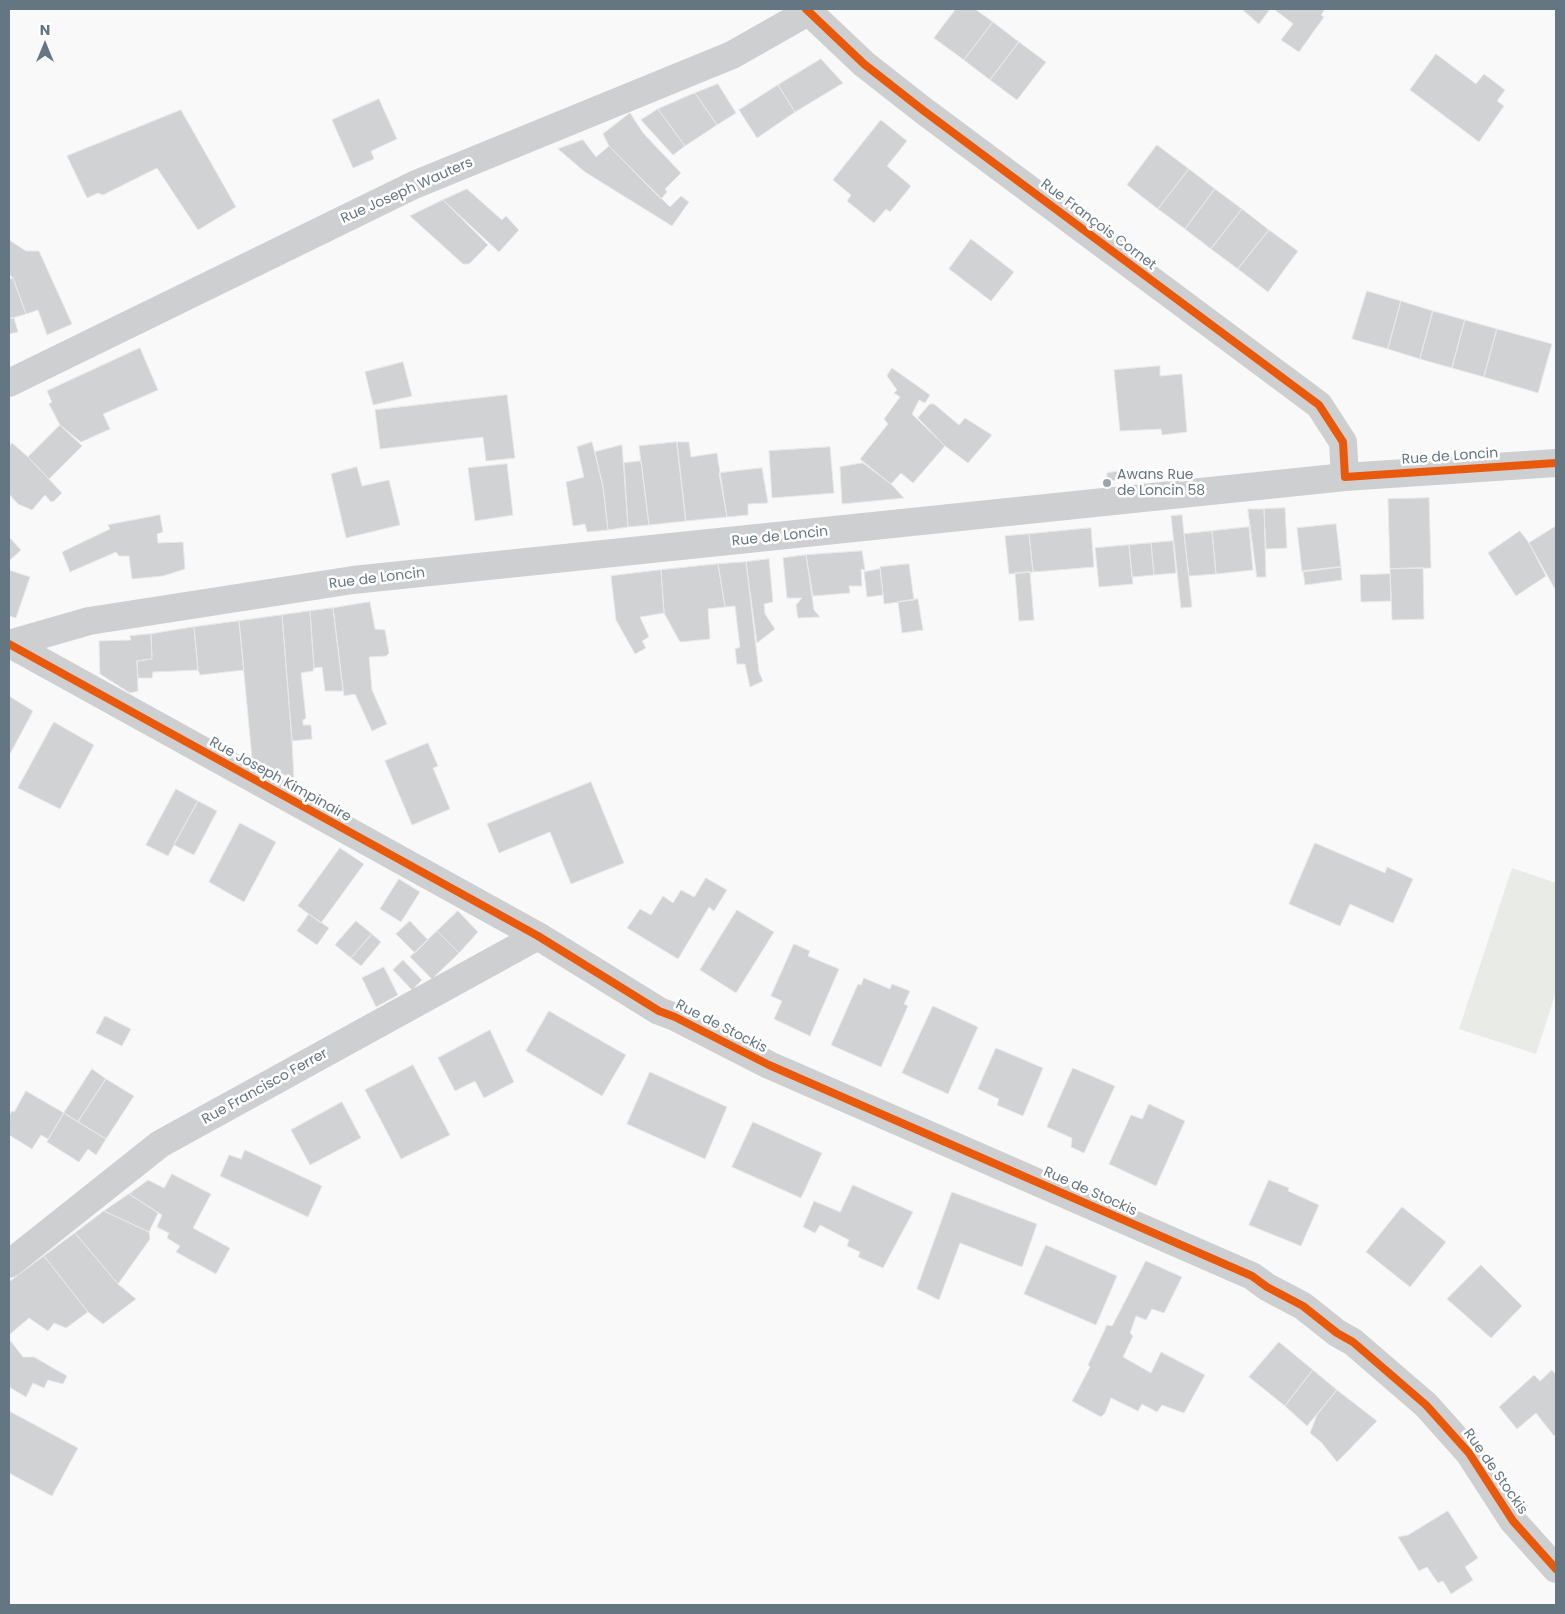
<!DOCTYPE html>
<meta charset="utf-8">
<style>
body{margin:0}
#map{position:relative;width:1565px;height:1614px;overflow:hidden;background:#f9f9f9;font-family:Poppins,sans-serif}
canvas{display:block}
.frame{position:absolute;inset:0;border:10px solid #657683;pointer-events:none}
.north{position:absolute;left:20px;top:20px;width:50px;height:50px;-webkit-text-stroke:4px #fff;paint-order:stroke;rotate:0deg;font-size:14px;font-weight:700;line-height:20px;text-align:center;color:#657683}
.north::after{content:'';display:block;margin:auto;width:18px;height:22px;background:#657683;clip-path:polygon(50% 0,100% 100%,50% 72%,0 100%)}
</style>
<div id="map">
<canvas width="1565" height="1614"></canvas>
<div class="frame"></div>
<div class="north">N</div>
</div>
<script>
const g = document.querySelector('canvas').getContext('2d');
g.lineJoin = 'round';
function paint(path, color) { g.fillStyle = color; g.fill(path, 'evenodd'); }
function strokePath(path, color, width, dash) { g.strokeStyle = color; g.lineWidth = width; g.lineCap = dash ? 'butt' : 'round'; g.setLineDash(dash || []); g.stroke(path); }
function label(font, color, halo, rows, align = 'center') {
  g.font = font + ' Poppins,sans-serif'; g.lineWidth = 5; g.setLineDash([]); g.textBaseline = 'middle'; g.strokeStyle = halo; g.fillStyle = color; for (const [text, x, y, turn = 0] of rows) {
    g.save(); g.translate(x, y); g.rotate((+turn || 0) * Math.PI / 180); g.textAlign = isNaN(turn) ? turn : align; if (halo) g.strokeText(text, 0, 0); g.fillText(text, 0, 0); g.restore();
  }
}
paint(new Path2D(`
 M1512,868L1556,883V992L1536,1054L1459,1029Z`), '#e8ebe6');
const building = new Path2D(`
 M956,9H975L993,22L964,60L934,38Z
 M1242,9H1270L1259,24Z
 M1274,9H1325L1321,15L1324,17L1299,52L1281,40L1293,24Z
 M993,22L1019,42L990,80L964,60Z
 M1019,42L1046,62L1017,100L990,80Z
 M1436,54L1476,84L1484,74L1505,90L1497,101L1504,106L1479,142L1410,90Z
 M821,59L843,83L795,112L778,85Z
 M718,84L736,113L717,125L695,93Z
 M778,85L795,112L757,138L739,110Z
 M695,93L717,125L685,146L658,109Z
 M379,99L397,139L371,151L374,159L353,168L332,120Z
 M658,109L685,146L673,155L641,120Z
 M181,110L236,207L198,230L157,168L103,195L98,193L87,198L67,156Z
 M630,113L643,133L681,173L665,189L667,192L661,199L609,146L603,134Z
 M881,120L907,141L887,166L911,186L890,212L886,209L874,223L847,201L851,195L833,180Z
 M583,140L596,157L609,146L670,207L681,196L689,202L672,226L585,172L558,149Z
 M1157,145L1189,169L1158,209L1127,185Z
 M1189,169L1215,189L1185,229L1158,209Z
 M467,189L502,220L506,216L519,230L499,252L443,200Z
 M1215,189L1242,209L1211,249L1185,229Z
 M443,200L488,245L469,264H463L410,216Z
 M1242,209L1269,230L1238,269L1211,249Z
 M1269,230L1298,251L1268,292L1238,269Z
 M971,239L1014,272L991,301L949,269Z
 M9,240L26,251H39L72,324L47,335L38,310L26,314L13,278L9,274Z
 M13,278L26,314L9,319V279Z
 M1367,291L1401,301L1388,349L1352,339Z
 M1401,301L1433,311L1420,359L1388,349Z
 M1433,311L1465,320L1452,368L1420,359Z
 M14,318L18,332L9,334V319Z
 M1465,320L1497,329L1484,377L1452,368Z
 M1497,329L1552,344L1538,393L1484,377Z
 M140,348L158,390L103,414L110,429L81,442L60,425L49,404L52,402L47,391Z
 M403,362L412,396L373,405L365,372Z
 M1160,366V376L1182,374L1187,432L1162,435L1161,429L1120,431L1114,370Z
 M892,368L930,395L925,403L919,400L912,414L945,446L913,483L901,473L891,484L860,459L888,424L884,419L900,397L894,393L897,390L887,376Z
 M507,395L515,458L486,461L483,437L380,449L375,410Z
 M930,404H934L959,425L965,418L992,435L968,463L945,446L918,418Z
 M60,425L82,446L49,479L28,457Z
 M592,442L603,487L608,530L587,532L585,524L573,526L566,482L584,477L577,447Z
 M677,442L686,521L649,525L639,446Z
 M677,442H689L691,457L717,453L727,517L686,521Z
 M12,443L28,457L62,493L54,501L51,502L45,495L32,510L18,504L9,494V447Z
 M622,445L628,527L608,530L603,487L595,452Z
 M830,447L834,493L772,498L769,451Z
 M641,461L649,525L628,527L624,463Z
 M863,463L891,484L904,498L842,504L840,467Z
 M507,464L513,515L475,521L468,468Z
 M357,467L362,486L389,480L400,525L346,538L331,474Z
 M762,468L768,503L748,504V515L727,517L719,473Z
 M1120,471V480L1107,481V473Z
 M1429,498L1431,568L1390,569L1388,499Z
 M1285,508L1287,548L1266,549L1264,509Z
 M1248,509H1264L1266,577H1257Z
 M160,515L163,532L157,534L158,543L183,542L185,569L163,576L132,579L129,556H119L116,552L70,572L62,552L110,529L108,525Z
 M1182,515L1192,607L1181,608L1171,516Z
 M1336,524L1341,567L1302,572L1297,528Z
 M1556,526V588L1555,589L1529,543Z
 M1249,527L1253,570L1216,574L1212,531Z
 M1091,528L1094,567L1033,572L1029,534Z
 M1212,531L1216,574L1189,576L1184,534Z
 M1520,531L1529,543L1546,576L1516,596L1488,553Z
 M1029,534L1033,572L1009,574L1005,536Z
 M9,537L21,550L9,561Z
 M1173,541L1176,573L1154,575L1151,543Z
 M1151,543L1154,575L1132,577L1129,545Z
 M1129,545L1133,584L1099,587L1095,548Z
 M862,551L865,570L861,569L862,586H849L850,593L813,596L806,555Z
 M806,555L814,610L820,617L798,618L796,605L802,598H787L783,558Z
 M769,559L773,602L764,604L765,614L775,629L757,643L746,562Z
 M746,562L759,672L763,681L750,687L745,664H737L735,649L740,647L735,606L725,607L718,564Z
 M718,564L725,607L708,609L710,639L680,642L664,613L661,570Z
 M909,564L914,600L884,604L880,567Z
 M1341,567L1342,580L1305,585L1303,571Z
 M1423,568L1424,619L1392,620L1390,569Z
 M880,569L883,595L867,597L864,572Z
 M9,570L30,577L16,618L9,616Z
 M661,570L664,613L640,617L649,637L642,641L646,648L635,654L616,620L611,576Z
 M1030,572L1034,620L1019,621L1015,573Z
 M1390,574L1391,601L1361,602L1360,575Z
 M918,599L923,630L902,633L898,602Z
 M370,602L375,629L385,630L389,653L386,656L369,657L372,690L387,724L372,731L355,694L344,696L333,608Z
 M333,608L343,691H325L322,667L314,668L310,611Z
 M310,611L314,668L313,671L301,673L306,718L303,720V725H311L312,739L292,741L282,615Z
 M282,615L292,741L294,780L252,758L239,621Z
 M239,621L244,670L200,675L198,670L194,627Z
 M194,627L198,670L153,672L152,678H138L137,661L152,659L151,634Z
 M151,634L152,659L137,661L138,691L130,693L100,674L99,641L131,640L130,636Z
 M9,696L33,711L10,754H9Z
 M54,722L94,745L60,809L18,788Z
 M428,743L438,766L433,768L450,809L412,825L385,761Z
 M591,782L624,863L571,884L550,832L499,853L487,824Z
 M176,789L198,801L168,856L146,845Z
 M198,801L217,811L194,855L174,845Z
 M240,823L276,842L244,902L209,882Z
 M1315,843L1385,873L1387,867L1413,879L1393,923L1350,904L1340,926L1289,904Z
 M340,848L364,864L321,923L298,906Z
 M706,878L727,890L714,911L709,907L678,959L627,928L640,909L651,915L663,896L673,903L681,890L694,897Z
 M399,879L420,892L401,922L380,909Z
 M737,910L774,932L736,993L700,970Z
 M458,911L478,932L459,953L437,931Z
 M309,914L329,928L317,945L297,931Z
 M356,921L372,934L351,958L335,945Z
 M410,921L428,940L415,953L396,934Z
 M437,931L459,953L432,979L410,957Z
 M372,934L381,942L361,966L351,958Z
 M794,944L810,951L808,956L839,969L810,1036L774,1019L782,1001L771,996Z
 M403,960L422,980L412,990L393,970Z
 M384,967L398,995L376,1007L362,978Z
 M864,978L890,989L892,984L910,991L904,1004L908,1006L881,1067L831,1045L858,984L861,985Z
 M933,1006L978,1027L948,1094L902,1073Z
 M549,1011L626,1055L602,1096L526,1051Z
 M105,1016L131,1029L122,1046L96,1033Z
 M490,1030L514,1082L484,1098L475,1081L455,1091L438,1058Z
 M996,1048L1043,1068L1023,1116L997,1105L999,1099L978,1089Z
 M413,1065L450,1135L401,1159L365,1090Z
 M1073,1068L1115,1086L1084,1153L1071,1147L1072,1138L1047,1127Z
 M92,1069L106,1079L78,1122L64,1113Z
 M650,1072L727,1107L705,1159L627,1124Z
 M106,1079L134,1096L106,1139L78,1122Z
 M26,1091L64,1113L48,1139L41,1135L32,1149L9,1135V1116L12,1111L14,1112Z
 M342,1102L361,1138L310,1165L291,1130Z
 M1149,1104L1185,1121L1156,1186L1109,1164L1131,1115L1142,1119Z
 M64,1113L106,1139L96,1155L88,1149L79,1162L47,1142Z
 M753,1122L822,1153L801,1198L732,1167Z
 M245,1150L322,1186L308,1217L220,1176L229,1155L241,1159Z
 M172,1174L211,1194L193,1228L230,1248L216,1274L176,1252L180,1246L167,1238L169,1233L157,1227L162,1215L129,1194L148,1180L164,1188Z
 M1269,1180L1289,1188L1288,1191L1319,1205L1301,1246L1249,1225Z
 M853,1185L913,1212L883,1268L858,1257L860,1252L847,1246L849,1240L820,1225L815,1233L803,1227L814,1201L840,1212Z
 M952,1192L1037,1224L1022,1267L960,1243L939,1300L917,1289Z
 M129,1194L158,1213L149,1232L104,1211Z
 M1402,1207L1446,1242L1410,1287L1366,1252Z
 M104,1211L149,1232L150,1239L118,1284L75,1233Z
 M75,1233L118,1284L136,1299L103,1324L88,1312L44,1256Z
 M1046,1245L1117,1276L1096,1325L1024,1294Z
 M44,1256L88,1312L66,1328L54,1323L48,1331L29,1318L9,1335V1282Z
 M1146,1261L1182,1277L1164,1313L1152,1309L1146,1320L1136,1316L1130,1333L1133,1336L1123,1357L1151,1373L1161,1352L1205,1375L1184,1413L1162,1405L1157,1412L1142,1404L1138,1411L1111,1398L1105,1413L1101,1417L1072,1401L1090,1367L1088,1365L1107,1325L1112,1326Z
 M1481,1265L1522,1306L1491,1338L1447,1299Z
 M9,1339L23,1357H34L67,1376L63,1384L48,1380L44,1388L33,1383L26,1397L9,1387Z
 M1279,1342L1313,1370L1285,1406L1249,1377Z
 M1313,1370L1337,1390L1307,1426L1285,1406Z
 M1552,1370L1556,1375V1434L1554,1436L1536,1413L1517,1429L1499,1407L1534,1375L1540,1381Z
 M1337,1390L1377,1421L1337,1462L1322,1443L1310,1433L1317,1415Z
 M9,1411L78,1448L52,1496L9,1473Z
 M1448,1511L1478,1558L1465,1567L1473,1580L1451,1594L1443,1581L1438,1583L1427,1567L1419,1571L1398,1537L1408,1535Z`);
paint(building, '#d0d2d3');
strokePath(building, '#e8e8e8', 1);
strokePath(new Path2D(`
 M806,9L864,64L924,111L1319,405L1343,442L1345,477
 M9,383L414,185L732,55L813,9
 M9,644L89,621L353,580L1345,477L1556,463
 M10,644L538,936L659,1011L675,1017L769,1065L1252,1276L1267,1287L1303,1306L1337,1333L1353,1342L1426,1405L1469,1453L1513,1521L1556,1569
 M9,1264L160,1144L538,936`), '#cecfd0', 28);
strokePath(new Path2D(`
 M806,9L864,64L924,111L1319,405L1343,442L1345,477L1556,463
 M9,644L538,936L659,1011L675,1017L769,1065L1252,1276L1267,1287L1303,1306L1337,1333L1353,1342L1426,1405L1469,1453L1513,1521L1556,1569`), '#e8590c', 8);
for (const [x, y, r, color] of [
 [1107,483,5,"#99a4ac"]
]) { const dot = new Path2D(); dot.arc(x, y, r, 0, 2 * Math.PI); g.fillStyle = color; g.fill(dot); strokePath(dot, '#fff', 2); }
label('14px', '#657683', '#fff', [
 ["Rue Joseph Wauters",407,191,-24],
 ["Rue François Cornet",1098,225,37],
 ["Rue de Loncin",1450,457,-4],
 ["Rue de Loncin",780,537,-6],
 ["Rue de Loncin",377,579,-7],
 ["Rue Joseph Kimpinaire",280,780,29],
 ["Rue de Stockis",721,1027,27],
 ["Rue Francisco Ferrer",265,1087,-29],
 ["Rue de Stockis",1090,1192,24],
 ["Rue de Stockis",1495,1472,55]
]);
label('14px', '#657683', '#fff', [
 ["Awans Rue",1117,475],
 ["de Loncin 58",1117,491]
], 'left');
</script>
